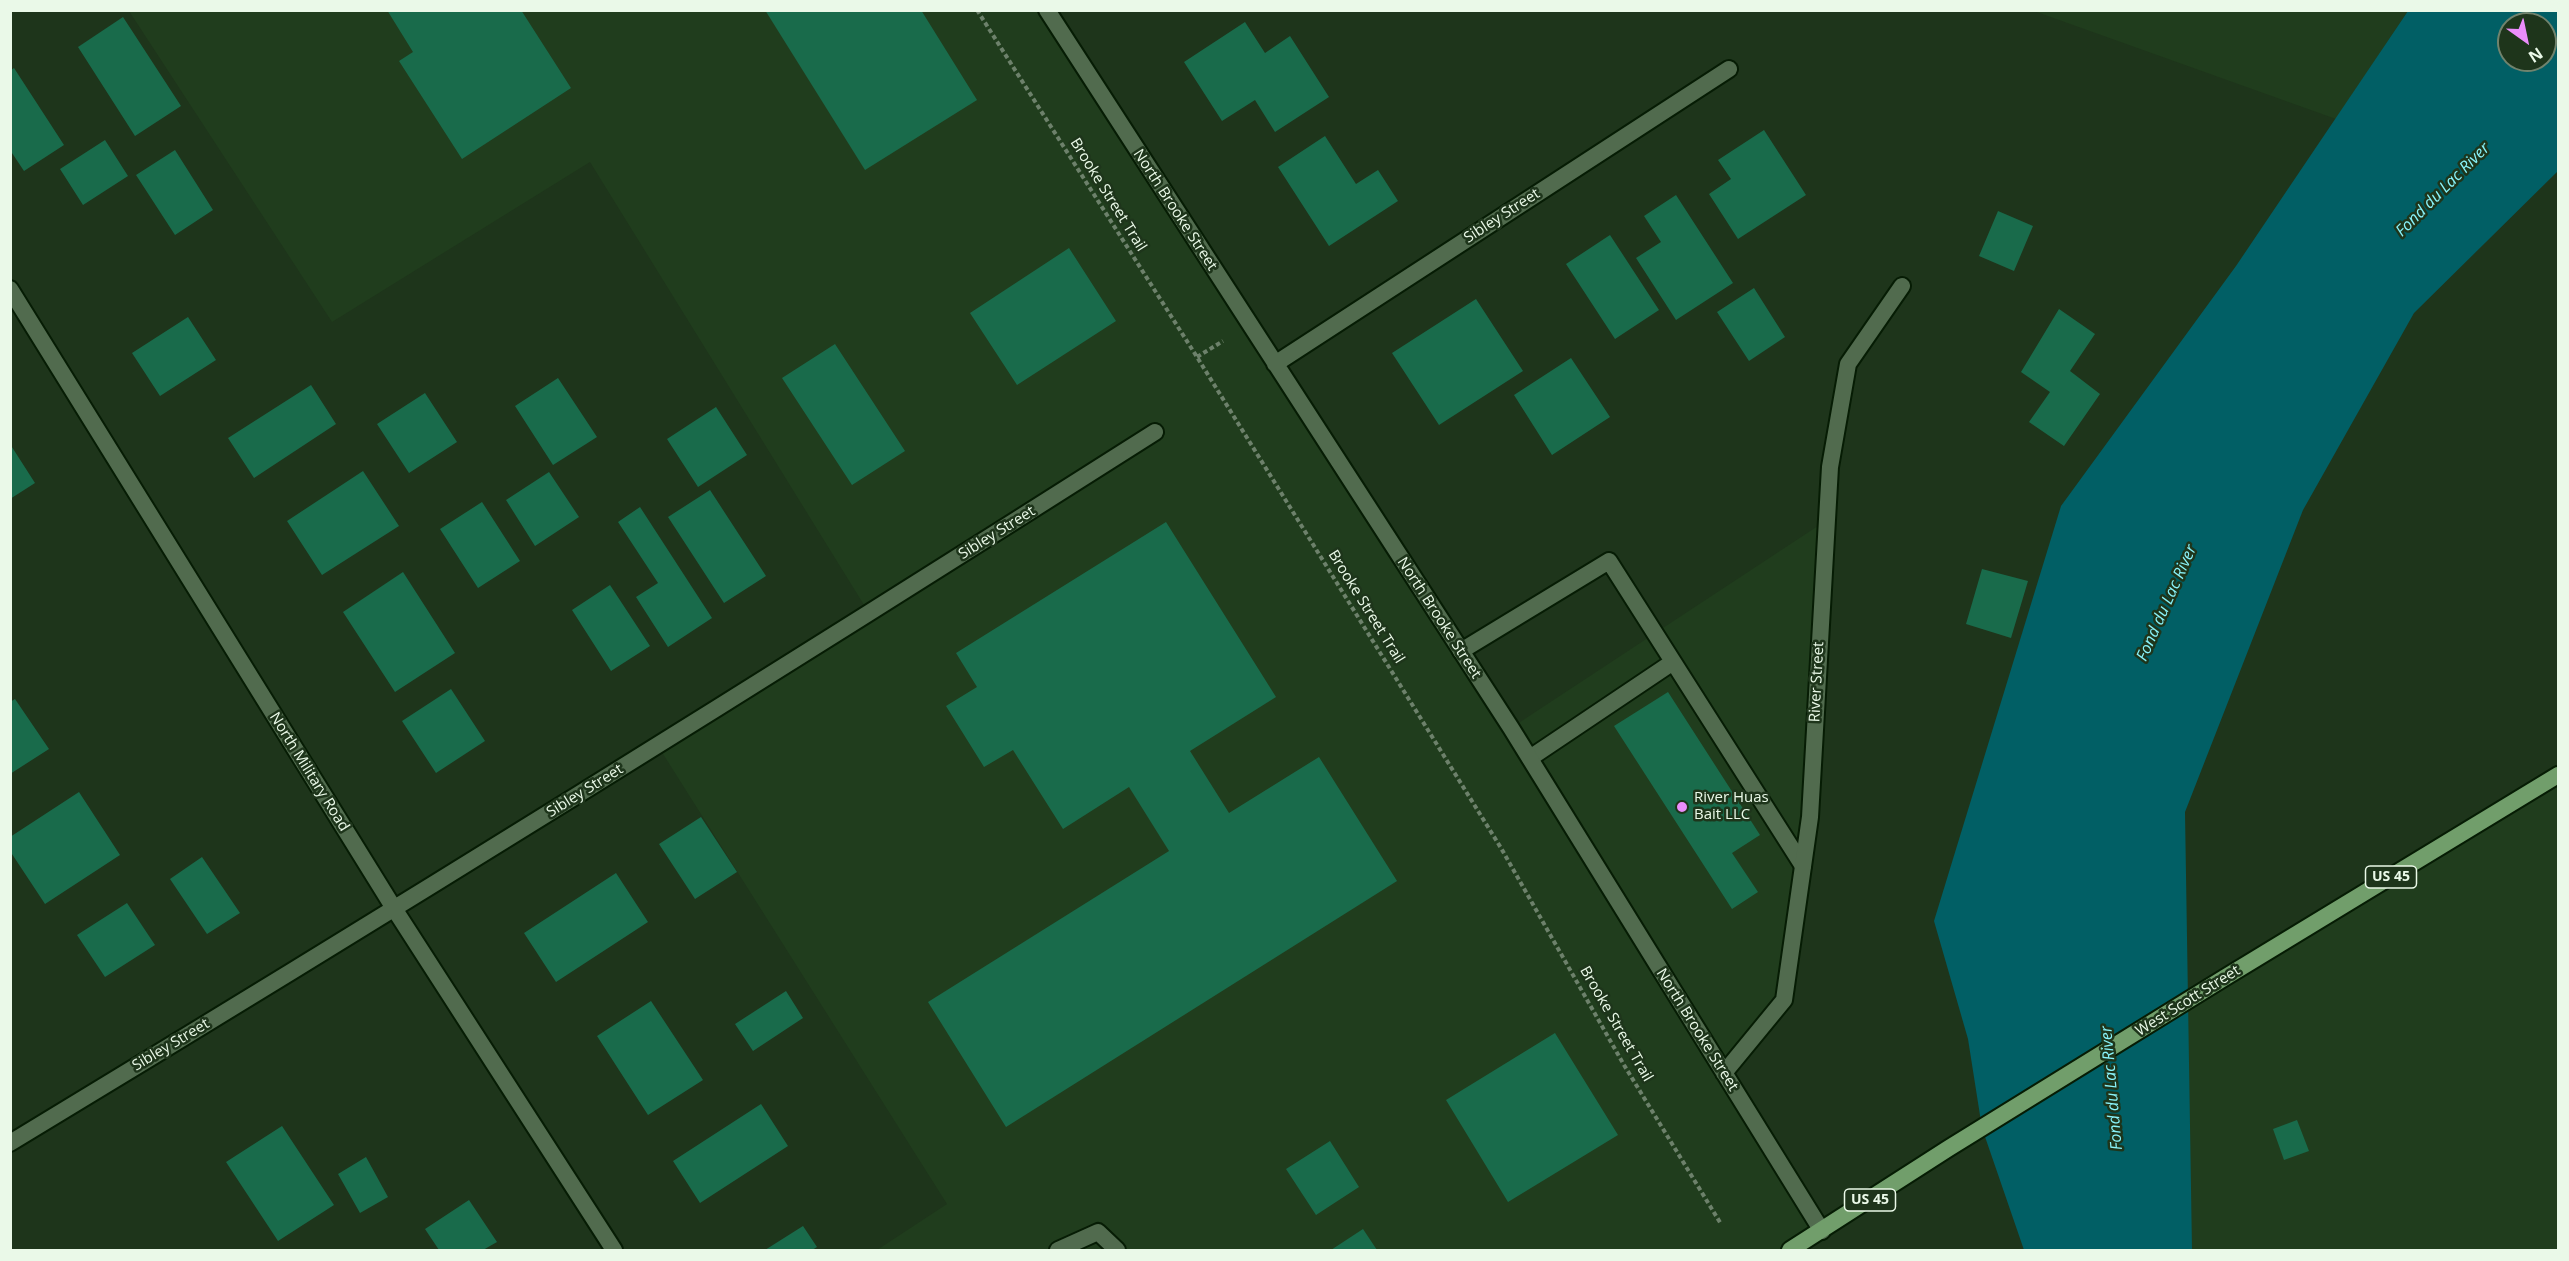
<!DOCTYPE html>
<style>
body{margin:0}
#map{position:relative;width:2569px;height:1261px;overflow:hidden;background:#1e351b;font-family:"Open Sans",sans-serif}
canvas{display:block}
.frame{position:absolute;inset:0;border:12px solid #eaf9e8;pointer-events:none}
.north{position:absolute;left:2497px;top:12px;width:60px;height:60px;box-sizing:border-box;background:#1e351b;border:2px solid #70836d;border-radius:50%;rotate:147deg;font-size:16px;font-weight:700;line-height:24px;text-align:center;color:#eaf9e8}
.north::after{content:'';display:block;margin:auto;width:21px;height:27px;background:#eb8dfb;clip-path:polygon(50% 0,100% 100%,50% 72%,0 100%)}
</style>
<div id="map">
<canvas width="2569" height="1261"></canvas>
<div class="frame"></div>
<div class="north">N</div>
</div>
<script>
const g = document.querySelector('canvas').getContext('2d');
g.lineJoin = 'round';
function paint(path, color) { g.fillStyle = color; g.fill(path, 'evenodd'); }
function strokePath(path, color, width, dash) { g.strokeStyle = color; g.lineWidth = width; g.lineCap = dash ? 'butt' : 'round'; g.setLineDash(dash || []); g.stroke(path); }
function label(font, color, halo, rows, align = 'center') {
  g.font = font + ' "Open Sans",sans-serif'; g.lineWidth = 5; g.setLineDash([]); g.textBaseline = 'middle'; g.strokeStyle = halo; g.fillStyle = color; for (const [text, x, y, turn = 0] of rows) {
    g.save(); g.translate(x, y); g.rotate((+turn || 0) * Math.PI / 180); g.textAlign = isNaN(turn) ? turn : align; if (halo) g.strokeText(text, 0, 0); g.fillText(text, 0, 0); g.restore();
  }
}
paint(new Path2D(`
 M129,11H1047L1511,728L1827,520L1810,817L1784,1000L1724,1073L1822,1231L1790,1250H877L947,1204L658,746L869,613L590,162L332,322Z
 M2034,11H2408L2336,119Z
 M2558,775V1250H2191L2180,1006Z`), '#203d1d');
paint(new Path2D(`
 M2408,11H2558V171L2414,313L2303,510L2185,812L2192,1250H2024L1982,1128L1968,1039L1934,921L2061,506L2236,266ZM2509,24H2545V60H2509Z`), '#015f65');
paint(new Path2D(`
 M387,10H521L571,88L462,159L399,61L413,52Z
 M765,10H921L977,100L865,170Z
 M123,17L181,106L135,136L78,47Z
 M1245,22L1265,53L1290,36L1329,97L1275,132L1255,100L1222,121L1184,62Z
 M14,68L64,145L24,171L10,150V71Z
 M1764,130L1806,195L1738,239L1709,194L1731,179L1718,160Z
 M1325,136L1356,184L1378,170L1398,201L1329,246L1278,167Z
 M105,140L128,176L83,205L60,169Z
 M175,150L213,210L175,235L136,175Z
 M1676,195L1733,283L1676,320L1636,258L1661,242L1644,216Z
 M1998,211L2033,226L2014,271L1979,256Z
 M1610,235L1659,310L1615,339L1566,264Z
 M1069,248L1116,321L1017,385L970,313Z
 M1754,288L1785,337L1749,361L1717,312Z
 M1476,299L1523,371L1439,425L1392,353Z
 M2059,309L2095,334L2070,371L2100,394L2064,446L2029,422L2050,392L2021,372Z
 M188,317L216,360L160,396L132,353Z
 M835,344L905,451L852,485L782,378Z
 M1571,358L1610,417L1552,455L1514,395Z
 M558,378L597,437L553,465L515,406Z
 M311,385L336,424L254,478L228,438Z
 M425,393L457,442L409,473L377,424Z
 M716,407L747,455L698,487L667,439Z
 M10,444L35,483L10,499Z
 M363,471L399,526L322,575L287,521Z
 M549,472L579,517L535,546L506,500Z
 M710,490L766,576L724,603L668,517Z
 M482,502L520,561L478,588L440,529Z
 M640,507L712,618L668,647L636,597L658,583L618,522Z
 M1166,522L1276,697L1190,751L1229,813L1319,757L1397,881L1006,1127L928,1002L1169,851L1129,787L1063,829L1013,750L984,767L946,706L977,687L956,653Z
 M1982,569L2028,581L2011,638L1966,624Z
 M403,572L455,653L395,692L343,612Z
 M610,585L650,646L611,671L572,610Z
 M451,689L485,741L436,773L402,721Z
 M1668,692L1760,835L1732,853L1758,892L1732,909L1614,726Z
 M15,699L49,749L10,774V702Z
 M79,792L120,855L45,904L10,851V837Z
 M701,817L737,872L695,899L659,844Z
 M202,857L240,913L207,934L170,879Z
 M616,873L648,922L556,982L524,933Z
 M127,903L155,945L105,977L77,935Z
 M786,991L803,1018L753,1051L735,1024Z
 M651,1001L703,1080L648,1115L597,1036Z
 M1555,1033L1618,1135L1508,1202L1446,1100Z
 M761,1104L788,1146L700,1203L673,1161Z
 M2297,1120L2309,1151L2284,1160L2273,1129Z
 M282,1126L334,1205L278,1241L226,1162Z
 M1330,1141L1359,1187L1316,1215L1286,1169Z
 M366,1157L388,1197L360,1213L338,1174Z
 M469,1200L497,1242L483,1250H439L425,1229Z
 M803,1226L817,1247L812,1250H765Z
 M1363,1229L1377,1250H1331Z`), '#196b4b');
const service = new Path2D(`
 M1461,651L1609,561L1803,866
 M1530,758L1673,662
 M1058,1250L1098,1232L1117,1250`);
const minor = new Path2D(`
 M1047,10L1511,728L1822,1231
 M10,289L395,910L614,1250
 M1275,364L1729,69
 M1724,1073L1784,1000L1810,817L1830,467L1848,364L1902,286
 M10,1143C395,910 776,673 1155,432`);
const primary = new Path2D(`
 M1790,1250L1949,1148L2224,978L2558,775`);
strokePath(service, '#061c04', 20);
strokePath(minor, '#061c04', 20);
strokePath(primary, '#061c04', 20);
strokePath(new Path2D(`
 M977,10L1197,357L1501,848L1624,1065L1721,1224
 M1197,357L1223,341`), '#6d816b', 4, [4.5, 3]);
strokePath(service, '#516b4e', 16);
strokePath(minor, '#516b4e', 16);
strokePath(primary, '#719e6b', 16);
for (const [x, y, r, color] of [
 [1682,807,6,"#eb8dfb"]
]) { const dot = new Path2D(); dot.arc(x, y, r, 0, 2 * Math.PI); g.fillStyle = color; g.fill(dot); strokePath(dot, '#1e351b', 2); }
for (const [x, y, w] of [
 [2391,877,51],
 [1870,1200,51]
]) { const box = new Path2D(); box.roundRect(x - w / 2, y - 11, w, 22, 4.5); g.fillStyle = '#1e351b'; g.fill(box); strokePath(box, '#eaf9e8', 1.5); }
label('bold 14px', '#eaf9e8', null, [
 ["US 45",2391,877],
 ["US 45",1870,1200]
]);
label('15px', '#eaf9e8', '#1e351b', [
 ["Brooke Street Trail",1108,195,58],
 ["North Brooke Street",1175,210,57],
 ["Sibley Street",1502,216,-33],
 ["Sibley Street",997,533,-32],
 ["Brooke Street Trail",1366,607,58],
 ["North Brooke Street",1439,618,57],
 ["River Street",1817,682,-87],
 ["North Military Road",309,772,58],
 ["Sibley Street",585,791,-32],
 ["West Scott Street",2188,1001,-32],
 ["Brooke Street Trail",1616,1024,60],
 ["North Brooke Street",1697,1030,58],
 ["Sibley Street",171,1045,-31]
]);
label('15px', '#eaf9e8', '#1e351b', [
 ["River Huas",1694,798],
 ["Bait LLC",1694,815]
], 'left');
label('italic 16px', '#89f3fa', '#1e351b', [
 ["Fond du Lac River",2443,190,-45],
 ["Fond du Lac River",2167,603,-66],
 ["Fond du Lac River",2112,1088,-95]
]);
</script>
